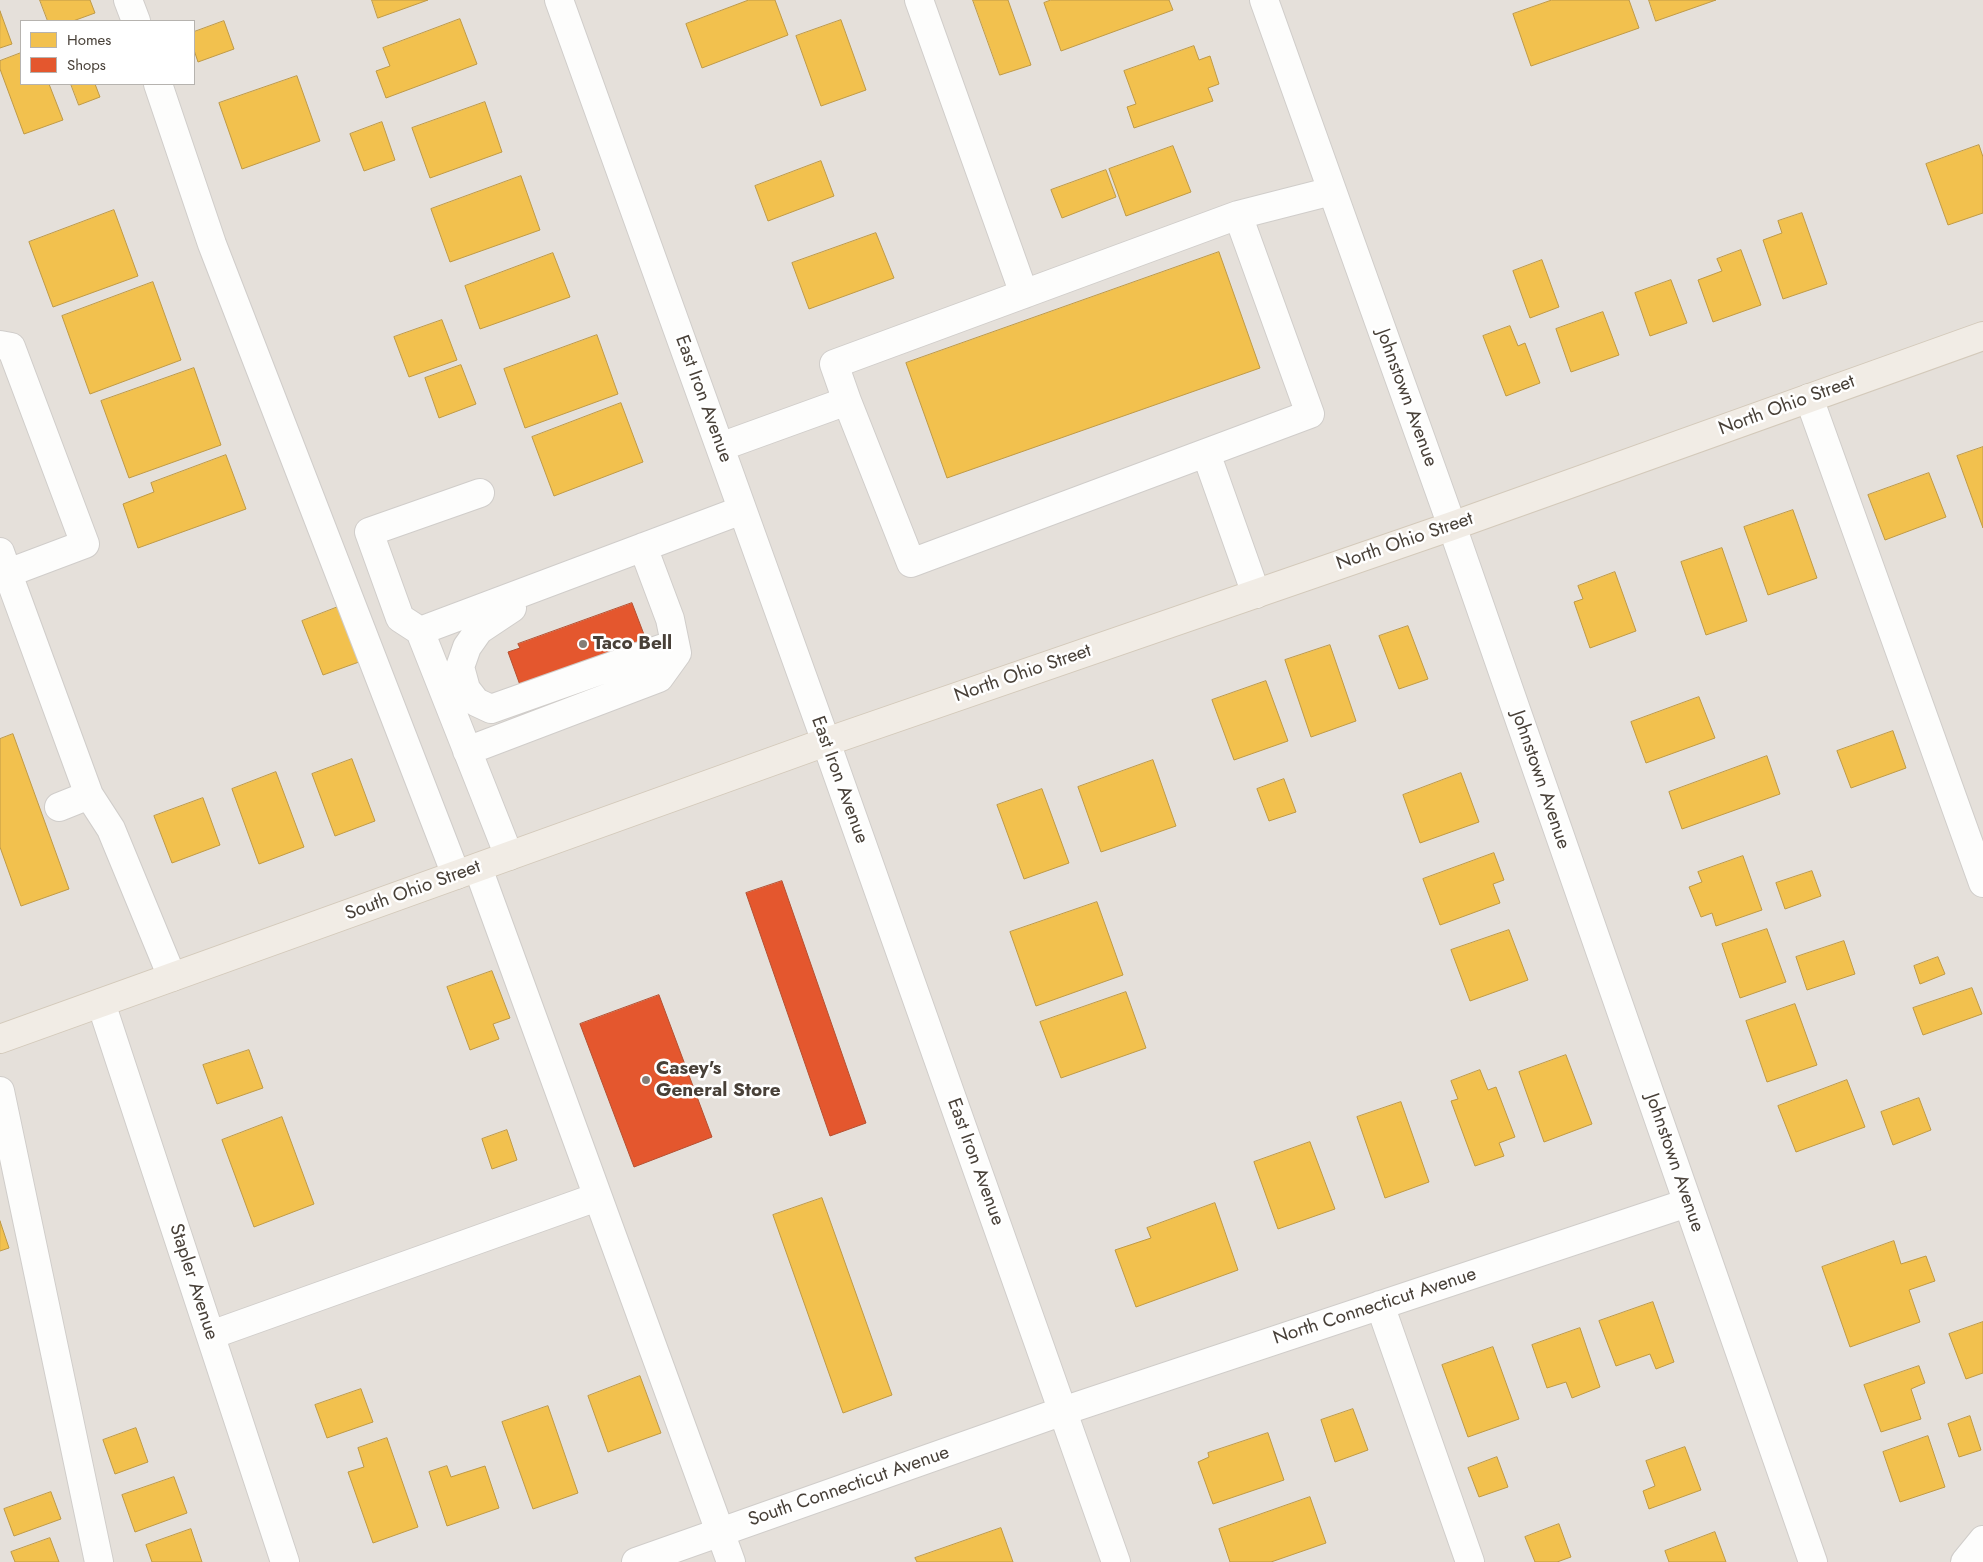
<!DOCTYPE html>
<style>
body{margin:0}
#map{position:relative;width:1983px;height:1562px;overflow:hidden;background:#f2efec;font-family:Jost,sans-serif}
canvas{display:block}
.legend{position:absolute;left:20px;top:20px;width:175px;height:65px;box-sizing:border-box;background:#fff;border:1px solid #b6b3af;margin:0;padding:6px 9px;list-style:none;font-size:15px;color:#484038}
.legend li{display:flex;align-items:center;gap:10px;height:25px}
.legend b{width:25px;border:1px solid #b6b3af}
</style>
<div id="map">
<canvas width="1983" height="1562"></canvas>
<ul class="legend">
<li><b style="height:14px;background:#f2c14e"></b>Homes</li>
<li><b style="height:14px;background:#e4572e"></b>Shops</li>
</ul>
</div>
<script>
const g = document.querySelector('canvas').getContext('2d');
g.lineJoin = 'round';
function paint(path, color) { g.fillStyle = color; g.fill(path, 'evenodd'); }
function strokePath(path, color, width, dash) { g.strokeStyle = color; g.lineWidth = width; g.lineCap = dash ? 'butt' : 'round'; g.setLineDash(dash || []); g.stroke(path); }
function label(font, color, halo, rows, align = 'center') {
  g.font = font + ' Jost,sans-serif'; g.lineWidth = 5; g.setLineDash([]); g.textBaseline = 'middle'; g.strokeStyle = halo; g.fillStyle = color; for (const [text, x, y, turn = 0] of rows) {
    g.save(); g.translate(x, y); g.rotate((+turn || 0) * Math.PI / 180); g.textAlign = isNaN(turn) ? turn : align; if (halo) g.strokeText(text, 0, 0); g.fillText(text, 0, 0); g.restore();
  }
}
paint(new Path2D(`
 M0,0H1983V1562H0ZM21,21H194V84H21Z`), '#e5e0da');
const homes = new Path2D(`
 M40,0H90L95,13L73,21H48Z
 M372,0H428L378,18Z
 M749,0H775L788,35L702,68L686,24Z
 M973,0H1008L1031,65L1000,75Z
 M1051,0H1169L1173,10L1061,51L1044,3Z
 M1552,0H1629L1639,28L1531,66L1513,14Z
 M1649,0H1716L1656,21Z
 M0,11L12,44L0,48Z
 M460,19L477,64L386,98L376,71L390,66L383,48Z
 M841,20L866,90L821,106L796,36Z
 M224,21L234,49L198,62L194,50V32Z
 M1194,46L1199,60L1210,56L1219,84L1208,88L1213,101L1134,128L1127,107L1136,104L1124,71Z
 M21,53V84H49L63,120L24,134L0,69V61Z
 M297,76L320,141L242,169L219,103Z
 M71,84H95L100,97L79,105Z
 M485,102L502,152L430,178L412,128Z
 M382,122L395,160L364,171L350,134Z
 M1979,145L1983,157V213L1948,225L1926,164Z
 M1173,146L1191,192L1126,216L1109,169Z
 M821,161L834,196L768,221L755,186Z
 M1106,170L1116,197L1062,218L1051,190Z
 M521,176L540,230L450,262L431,209Z
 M114,210L138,276L53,307L29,242Z
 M1802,213L1827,284L1783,299L1763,240L1782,233L1778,221Z
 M876,233L894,278L809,309L792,263Z
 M1741,250L1761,305L1713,322L1698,280L1722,271L1717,259Z
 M1219,252L1260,368L947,478L906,363Z
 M553,253L570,297L480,329L465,286Z
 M1542,260L1559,307L1530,318L1513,271Z
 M1671,280L1687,323L1650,336L1635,293Z
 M153,282L181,360L90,394L62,316Z
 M1603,312L1619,355L1571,372L1556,329Z
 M442,320L457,360L409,377L394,337Z
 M1510,326L1518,346L1525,343L1540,383L1506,396L1483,336Z
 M597,335L618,394L525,428L504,369Z
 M461,365L476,404L439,418L425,378Z
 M194,368L221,445L129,478L101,401Z
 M621,403L643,462L554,496L532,437Z
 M1983,447V528L1957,456Z
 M226,455L246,509L138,548L123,504L154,492L151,483Z
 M1929,473L1946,517L1885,540L1868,495Z
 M1793,510L1817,578L1768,595L1744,527Z
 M1722,548L1747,621L1706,635L1681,562Z
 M1615,572L1636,631L1590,648L1574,602L1583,599L1578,586Z
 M338,607L359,662L323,675L302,621Z
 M1408,626L1428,679L1399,689L1379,636Z
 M1330,645L1356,721L1311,737L1285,660Z
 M1266,681L1288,741L1234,760L1212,700Z
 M1699,697L1715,738L1646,763L1631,722Z
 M1893,731L1906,768L1851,788L1837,751Z
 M13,734L69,889L21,906L0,847V739Z
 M1767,756L1780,794L1682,829L1669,792Z
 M352,759L375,821L335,836L312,774Z
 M1153,760L1176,826L1101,852L1078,787Z
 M276,772L304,847L259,864L232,789Z
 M1461,773L1479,822L1420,843L1403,795Z
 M1284,779L1296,812L1269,821L1257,789Z
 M1042,789L1069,863L1024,879L997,805Z
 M203,798L220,845L172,863L154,816Z
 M1494,853L1504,880L1493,884L1500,903L1440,925L1423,879Z
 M1743,856L1762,910L1716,926L1712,913L1701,917L1689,887L1702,882L1698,872Z
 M1812,871L1821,896L1785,909L1776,883Z
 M1097,902L1123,975L1036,1006L1010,932Z
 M1767,929L1786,982L1740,998L1722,944Z
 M1509,930L1528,980L1470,1001L1451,950Z
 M1844,941L1855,974L1807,990L1796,957Z
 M1938,957L1945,974L1920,984L1914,966Z
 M492,971L510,1018L493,1024L499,1039L470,1050L447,987Z
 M1972,988L1982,1014L1923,1035L1913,1008Z
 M1126,992L1146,1048L1061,1078L1040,1022Z
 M1795,1004L1817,1065L1767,1082L1746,1021Z
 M249,1050L263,1088L217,1104L203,1065Z
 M1566,1055L1592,1124L1544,1142L1519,1072Z
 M1480,1070L1488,1090L1496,1087L1515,1137L1499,1143L1504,1156L1475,1166L1451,1101L1458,1099L1451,1081Z
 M1847,1080L1865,1127L1796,1152L1778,1106Z
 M1919,1098L1931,1130L1893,1145L1881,1112Z
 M1401,1102L1429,1182L1385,1198L1357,1117Z
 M282,1117L314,1204L254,1227L222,1140Z
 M507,1130L517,1160L492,1169L482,1139Z
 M1310,1142L1335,1209L1278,1229L1254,1162Z
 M822,1198L892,1395L843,1413L773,1215Z
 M1215,1203L1238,1270L1136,1307L1115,1250L1151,1238L1147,1228Z
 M0,1221L9,1248L0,1251Z
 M1894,1241L1901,1264L1926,1256L1935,1281L1909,1290L1920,1322L1850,1347L1822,1267Z
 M1653,1302L1674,1362L1656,1369L1650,1354L1616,1366L1599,1321Z
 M1983,1322V1373L1966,1379L1949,1334Z
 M1580,1328L1600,1387L1572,1398L1566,1382L1547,1388L1532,1345Z
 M1493,1347L1519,1419L1468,1437L1442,1365Z
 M1919,1366L1925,1383L1911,1389L1921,1419L1881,1432L1864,1385Z
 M640,1376L661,1433L608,1452L588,1396Z
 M361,1389L373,1422L327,1438L315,1405Z
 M548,1406L578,1493L533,1509L502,1422Z
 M1353,1409L1368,1450L1335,1462L1321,1420Z
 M1970,1416L1981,1450L1959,1457L1948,1424Z
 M136,1428L148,1462L115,1474L103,1440Z
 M1268,1433L1284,1480L1213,1504L1198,1462L1209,1457L1208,1453Z
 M1928,1436L1945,1487L1900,1502L1883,1452Z
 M387,1438L418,1527L373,1543L348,1472L364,1467L358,1448Z
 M1685,1447L1701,1490L1649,1509L1643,1491L1655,1486L1646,1461Z
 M1497,1457L1508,1487L1479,1497L1468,1468Z
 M447,1466L451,1477L485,1466L499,1508L447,1526L429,1472Z
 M174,1477L187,1513L135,1532L122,1495Z
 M51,1492L61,1519L14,1536L4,1509Z
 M1310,1497L1326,1543L1271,1562H1230L1219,1529Z
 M1559,1524L1571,1557L1557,1562H1535L1525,1537Z
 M1001,1528L1013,1562H917L915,1558Z
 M191,1529L202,1562H152L146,1545Z
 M1715,1532L1726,1562H1669L1665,1551Z
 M50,1538L59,1562H15L11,1552Z`);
paint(homes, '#f2c14e');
strokePath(homes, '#bf9a47', 1);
const shops = new Path2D(`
 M632,603L648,645L520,685L508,652L520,648L518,644Z
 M782,881L866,1123L830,1136L746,893Z
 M659,995L712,1137L634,1167L580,1024Z`);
paint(shops, '#e4572e');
strokePath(shops, '#b55031', 1);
const minor = new Path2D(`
 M128,0L136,21
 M559,0L826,742L1116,1562
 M919,0L1024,294
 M1264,0L1452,526L1813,1562
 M158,84L212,244L456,875
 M1238,215L1332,191
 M0,345L11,347L85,544L8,573
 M1809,398L1983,883
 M720,447L847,401L911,563L1310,414L1238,215L834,364L847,401
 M1206,453L1256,594
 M0,552L89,795
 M512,608L479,630L467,647L460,667L466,689L476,702L491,709L675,644
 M420,631L400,618L369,532L480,493
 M467,751L659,678L677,653L670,619L643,547
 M59,807L89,795L111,829L172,977
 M509,856L420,631L742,510
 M478,868L731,1562
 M101,1003L285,1562
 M0,1091L99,1562
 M1380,1305L1470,1562
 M211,1335L597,1197
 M636,1562L1063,1411L1687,1203
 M1965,1562L1983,1540`);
const major = new Path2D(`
 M0,1039L826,742L1452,526L1983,336`);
strokePath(minor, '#d0cdca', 30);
strokePath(major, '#d3c9ba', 30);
strokePath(minor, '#fdfdfc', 28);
strokePath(major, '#f1ece5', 28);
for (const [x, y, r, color] of [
 [583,644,5,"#847d77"],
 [646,1080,5,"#847d77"]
]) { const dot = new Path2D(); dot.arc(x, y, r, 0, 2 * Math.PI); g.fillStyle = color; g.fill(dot); strokePath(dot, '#fff', 2); }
label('19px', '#484038', '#fff', [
 ["Johnstown Avenue",1406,398,70],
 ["East Iron Avenue",703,399,70],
 ["North Ohio Street",1787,406,-20],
 ["North Ohio Street",1405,542,-19],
 ["North Ohio Street",1023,674,-19],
 ["East Iron Avenue",839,780,70],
 ["Johnstown Avenue",1540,780,71],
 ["South Ohio Street",413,891,-20],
 ["East Iron Avenue",975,1162,70],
 ["Johnstown Avenue",1674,1163,71],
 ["Stapler Avenue",193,1282,72],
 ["North Connecticut Avenue",1375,1307,-18],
 ["South Connecticut Avenue",849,1487,-19]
]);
label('bold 19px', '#484038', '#fff', [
 ["Taco Bell",593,644],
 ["Casey's",656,1069],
 ["General Store",656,1091]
], 'left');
</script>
